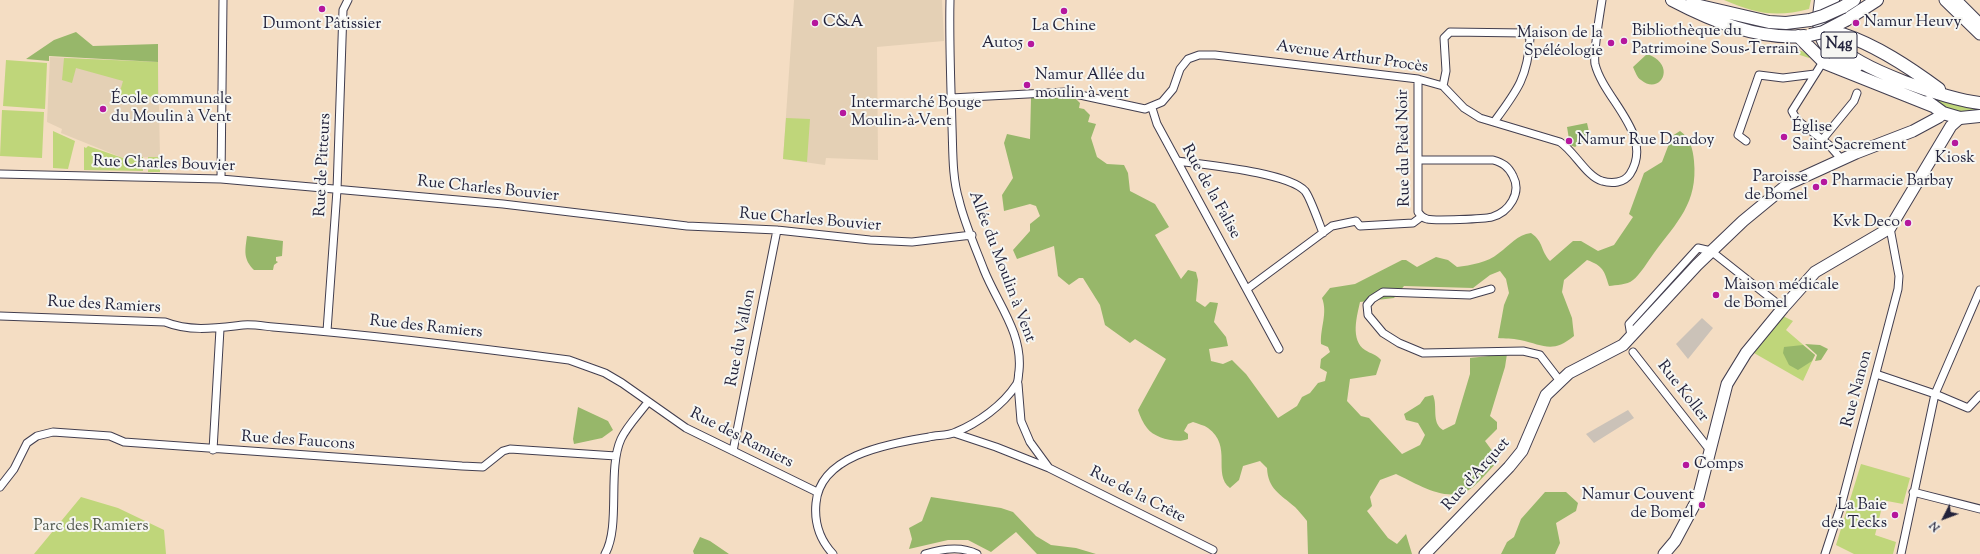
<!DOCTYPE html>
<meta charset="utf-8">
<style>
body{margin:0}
#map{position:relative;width:1980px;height:554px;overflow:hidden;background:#f4ddc3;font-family:"Sorts Mill Goudy",serif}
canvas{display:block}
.north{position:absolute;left:1924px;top:498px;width:40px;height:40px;-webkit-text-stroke:3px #f6f6f2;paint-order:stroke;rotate:228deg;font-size:11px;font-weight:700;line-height:16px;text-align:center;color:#22223b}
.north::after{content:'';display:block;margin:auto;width:14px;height:18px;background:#22223b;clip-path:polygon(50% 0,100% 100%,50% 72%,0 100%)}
</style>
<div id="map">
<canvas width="1980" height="554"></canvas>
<div class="north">N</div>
</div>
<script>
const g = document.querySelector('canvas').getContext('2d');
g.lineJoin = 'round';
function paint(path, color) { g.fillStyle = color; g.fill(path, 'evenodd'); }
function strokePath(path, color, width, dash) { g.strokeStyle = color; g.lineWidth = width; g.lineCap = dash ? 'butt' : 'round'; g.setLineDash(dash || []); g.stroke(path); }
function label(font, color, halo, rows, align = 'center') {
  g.font = font + ' "Sorts Mill Goudy",serif'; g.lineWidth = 4; g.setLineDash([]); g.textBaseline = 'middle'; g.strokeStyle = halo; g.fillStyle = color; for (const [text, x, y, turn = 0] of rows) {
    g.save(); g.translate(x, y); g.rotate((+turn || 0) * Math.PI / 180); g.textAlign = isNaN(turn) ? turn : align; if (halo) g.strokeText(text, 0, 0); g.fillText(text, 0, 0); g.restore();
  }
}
paint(new Path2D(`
 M794,0H942L944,41L877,47L878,160L826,158L825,165L783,159Z
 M50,57L158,62L160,157L123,158L61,133L62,129L47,122Z`), '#e4d0b5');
paint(new Path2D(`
 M1702,318L1713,328L1688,359L1676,344Z
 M1628,410L1634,418L1594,443L1586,434Z`), '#cbc2b8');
paint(new Path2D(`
 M1724,0H1811L1809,9C1775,18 1755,13 1724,0Z
 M1761,44L1802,51L1810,56L1809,58L1788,51L1786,54Z
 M64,58L158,62V97L119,95L123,81L76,68L72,83L62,80Z
 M6,60L47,63L45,109L3,106Z
 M1933,96L1956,105L1980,109V113C1956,112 1950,113 1931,99Z
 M2,110L44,112L42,158L0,156Z
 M786,118L810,119L807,162L783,159Z
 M53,131L75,141L68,169L53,168Z
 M88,146L123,158L143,157V171L84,170V147L86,148Z
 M148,157H160V172H148Z
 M1783,316L1793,321L1786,330L1815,355L1803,381L1754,353Z
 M1861,464L1910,478L1903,504L1887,501L1885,508L1882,507L1875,535L1896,542L1893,554H1854L1836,545Z
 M81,497L118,508L164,530L166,554H34Z`), '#bfd67a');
paint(new Path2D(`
 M76,32L93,46L158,44V62L49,56V61L26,59L54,40Z
 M1647,54C1678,65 1660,96 1641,80C1637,78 1635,71 1633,67Z
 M1031,98H1075L1080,103L1079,108L1084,109L1090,115L1088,122L1096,124L1091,138L1097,157L1107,164L1124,165L1128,173L1130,191L1155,204L1169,227L1155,235L1181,279L1188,270L1196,272L1198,280L1196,301L1205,307L1210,302L1218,303L1214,322L1226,337L1228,346L1209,349L1211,361L1223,364L1232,360L1246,374L1278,418L1297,406L1302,397L1310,393L1318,383L1325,381L1327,372L1320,368L1321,359L1330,352L1328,347L1321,344C1320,328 1328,313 1322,298L1330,288L1355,284L1402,260H1406L1417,267L1436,257L1448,260L1457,267C1471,265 1487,263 1499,253C1510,245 1517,235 1531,233C1544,242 1540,250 1550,261L1573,241H1581L1598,251L1614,245L1633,217L1629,214L1644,173L1662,162L1672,136L1680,131C1690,138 1693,149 1694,161C1698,203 1677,222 1654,253C1649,260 1639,276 1633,280C1627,285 1616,285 1609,286C1604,270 1603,266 1587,260L1564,280L1562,292L1572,318L1574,336C1552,354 1544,345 1520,340C1512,338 1505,339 1498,338L1504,305L1509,293L1506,279L1500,271L1490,275L1473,288L1404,286L1394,298L1360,302C1357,316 1350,340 1365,350C1371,354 1376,354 1381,360L1376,375L1350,379L1347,401L1361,416L1369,418L1402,454L1420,445L1425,435L1418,423L1406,420L1404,414L1420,404L1425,397L1433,395C1438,406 1431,423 1443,430L1455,424L1470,374V358L1507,354L1505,367L1490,416L1497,422V429L1485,441L1499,460C1490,469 1482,479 1473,487C1450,506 1418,484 1396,474L1380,480L1370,497L1372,506L1367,511L1388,538L1397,544L1406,534L1412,554H1308L1307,521C1303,516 1299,511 1295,507C1280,494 1268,489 1267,468L1260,461L1243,466L1239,480L1230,488C1212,474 1233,446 1208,428C1204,425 1198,424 1193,422L1188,424L1184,431L1188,434V439C1177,444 1154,438 1147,428C1143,423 1140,416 1138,410L1166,359L1135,339L1130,343L1105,325L1100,305L1083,278H1079L1069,285L1058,276L1054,246L1017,259L1013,250L1030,231V224L1040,216L1036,206L1030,204L1004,211L1002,195L1013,178L1004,143L1007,134L1030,139Z
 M1587,123L1590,136L1575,147L1570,145L1567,127Z
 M247,236L283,241L282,256L276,257V261L278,262L274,265L273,270H254C243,259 245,251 247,236Z
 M1805,344L1820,345L1828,349L1821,360L1815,361L1817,355Z
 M1803,345L1815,355L1812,361L1798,370L1789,365L1783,353L1784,347Z
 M578,407L608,421L613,430L602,438L574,444L573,439Z
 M1545,492H1566L1578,503L1576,511L1556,523L1560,543L1555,554H1501L1507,542L1514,537L1521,519Z
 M931,497L1001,508L1013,512L1036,536L1051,545L1076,548L1096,554H1037L1016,532L991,552L968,540H948L909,549L912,539L909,528L922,521Z
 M700,537L710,541L729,554H694L693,551Z`), '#97b76a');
const street = new Path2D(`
 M1825,63L1821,65L1792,111L1797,120L1829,145L1842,160
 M1418,79V212C1420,215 1423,218 1427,219C1434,221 1485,219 1492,217C1509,212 1522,193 1513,176C1508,166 1503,163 1493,160H1418
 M1443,86L1446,71L1444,38L1450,32L1525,33L1530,38C1528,77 1517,91 1494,122
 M951,98L1066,92L1145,109L1162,102L1173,89L1180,69L1188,59L1199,55H1215L1418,79L1443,86L1464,108L1480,118L1560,142C1574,151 1587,177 1602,181C1612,184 1624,183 1630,174C1655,135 1604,100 1595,64C1593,53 1600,13 1602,0
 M1152,108L1157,124L1279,349
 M1822,140L1854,101L1857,93
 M1746,141L1738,135L1759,75L1783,78L1815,74
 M1178,161C1205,165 1287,172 1305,191C1310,197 1319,223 1323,233
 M0,174L221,179L503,204L687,226L777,230L870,240L912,242L972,235
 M221,179L223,0
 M1247,289L1332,226L1356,221L1360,226L1413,223L1421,217
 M1491,289L1470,295L1383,292L1372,299L1367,305L1368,315L1383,333L1399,343L1423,353L1523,351L1540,355L1560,381
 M0,316L165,322C190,332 216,328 243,325C252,324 263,326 273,327C372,335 471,347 569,360L605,373L622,383L686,428L817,492
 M327,331L337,190L343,10L348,0
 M1631,336L1629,324L1698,248L1711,251L1783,308
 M1633,352L1709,449
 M1876,374L1935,394L1968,408L1980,395
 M1018,384L1021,421L1030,442L1049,468L1213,550
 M954,433L996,447L1049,468
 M213,450L220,329
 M733,451L777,230
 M0,487L14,469L27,443L37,436L53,432L110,436L124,442L462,466L483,467L503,451L510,449L616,456
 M1913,492L1980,509
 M605,554C621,526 607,470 621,439C627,426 639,414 648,402
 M833,554C819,539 814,523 816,503C820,454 890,444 929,437C937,435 948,436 956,432C978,423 1003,405 1016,385C1019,381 1018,376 1019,371C1023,333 997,303 984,270C976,249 964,222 959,200C952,177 953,151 952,127C951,85 949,42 950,0
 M925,554C941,549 962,546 977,554
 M1825,554L1842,502L1898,289L1899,276L1890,228
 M1901,554L1935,394L1980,290`);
const secondary = new Path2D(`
 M1945,0L1980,34
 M1425,554L1509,467L1522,451L1546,395L1569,373L1623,345L1697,265L1743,221L1788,184L1856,153L1913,131L1939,117L1943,113
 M1664,554L1675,541L1698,498L1727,384L1746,353L1783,308L1815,272L1890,228L1951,126L1960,118`);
const primary = new Path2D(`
 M1672,0C1712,21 1758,40 1804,36
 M1821,0C1817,26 1817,46 1843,60C1847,62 1852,65 1857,66
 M1833,0C1827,14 1827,31 1837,44C1857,69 1948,100 1980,103
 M1955,0L1980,25
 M1691,4L1769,22L1786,23L1810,20
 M1843,7L1854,0
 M1846,20L1877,0
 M1842,34C1876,45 1909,67 1939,89
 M1798,36L1825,63L1933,106
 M1928,102L1943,113L1960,118L1980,116`);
strokePath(street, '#423e4f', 9);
strokePath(secondary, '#423e4f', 13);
strokePath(primary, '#423e4f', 14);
strokePath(street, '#fff', 7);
strokePath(secondary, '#fff', 11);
strokePath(primary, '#fff', 12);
const primaryBridge = new Path2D(`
 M1810,20L1823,16L1843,7
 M1823,32L1842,34
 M1810,35L1823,32L1846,20`);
strokePath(primaryBridge, '#423e4f', 14, []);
strokePath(primaryBridge, '#fff', 12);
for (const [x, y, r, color] of [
 [322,9,4,"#b5179e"],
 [1064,11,4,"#b5179e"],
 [815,23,4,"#b5179e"],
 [1856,23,4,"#b5179e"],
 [1624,41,4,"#b5179e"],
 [1611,43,4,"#b5179e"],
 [1031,44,4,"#b5179e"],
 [1027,85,4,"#b5179e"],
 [103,109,4,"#b5179e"],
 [843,113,4,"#b5179e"],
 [1784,137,4,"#b5179e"],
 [1569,141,4,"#b5179e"],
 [1955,143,4,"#b5179e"],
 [1824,182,4,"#b5179e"],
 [1816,187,4,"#b5179e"],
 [1908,223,4,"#b5179e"],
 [1716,295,4,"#b5179e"],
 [1686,465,4,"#b5179e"],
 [1702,505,4,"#b5179e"],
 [1895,515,4,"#b5179e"]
]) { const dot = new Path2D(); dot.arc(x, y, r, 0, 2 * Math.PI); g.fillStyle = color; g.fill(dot); strokePath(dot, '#f6f6f2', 1.5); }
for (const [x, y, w] of [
 [1839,45,36]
]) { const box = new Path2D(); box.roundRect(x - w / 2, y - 13, w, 26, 3); g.fillStyle = '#f6f6f2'; g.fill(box); strokePath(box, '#22223b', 1); }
label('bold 15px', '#22223b', null, [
 ["N4g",1839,45]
]);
label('16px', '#22223b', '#f6f6f2', [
 ["C&A",823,23],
 ["Namur Heuvy",1864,23],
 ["Dumont Pâtissier",322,25,"center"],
 ["La Chine",1064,27,"center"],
 ["Bibliothèque du",1632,32],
 ["Patrimoine Sous-Terrain",1632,50],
 ["Maison de la",1603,34,"right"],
 ["Spéléologie",1603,52,"right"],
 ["Auto5",1023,44,"right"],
 ["Namur Allée du",1035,76],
 ["moulin à vent",1035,94],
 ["École communale",111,100],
 ["du Moulin à Vent",111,118],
 ["Intermarché Bouge",851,104],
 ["Moulin-à-Vent",851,122],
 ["Église",1792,128],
 ["Saint-Sacrement",1792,146],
 ["Namur Rue Dandoy",1577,141],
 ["Kiosk",1955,159,"center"],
 ["Paroisse",1808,178,"right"],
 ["de Bomel",1808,196,"right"],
 ["Pharmacie Barbay",1832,182],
 ["Kvk Deco",1900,223,"right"],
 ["Maison médicale",1724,286],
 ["de Bomel",1724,304],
 ["Comps",1694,465],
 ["Namur Couvent",1694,496,"right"],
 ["de Bomel",1694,514,"right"],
 ["La Baie",1887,506,"right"],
 ["des Tecks",1887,524,"right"]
], 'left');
label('16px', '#22223b', '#f6f6f2', [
 ["Avenue Arthur Procès",1352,58,8],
 ["Rue du Pied Noir",1405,148,-91],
 ["Rue Charles Bouvier",164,165,2],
 ["Rue de Pitteurs",324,165,-87],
 ["Rue Charles Bouvier",488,190,6],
 ["Rue de la Falise",1210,192,61],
 ["Rue Charles Bouvier",810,221,5],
 ["Allée du Moulin à Vent",1001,267,69],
 ["Rue des Ramiers",104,306,3],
 ["Rue des Ramiers",426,328,6],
 ["Rue du Vallon",742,338,-79],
 ["Rue Nanon",1858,389,-75],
 ["Rue Koller",1682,392,52],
 ["Rue des Ramiers",741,439,27],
 ["Rue des Faucons",298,442,4],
 ["Rue d'Arquet",1477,475,-48],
 ["Rue de la Crête",1137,496,27]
]);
label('16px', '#51584e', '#f6f6f2', [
 ["Parc des Ramiers",91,527]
]);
</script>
